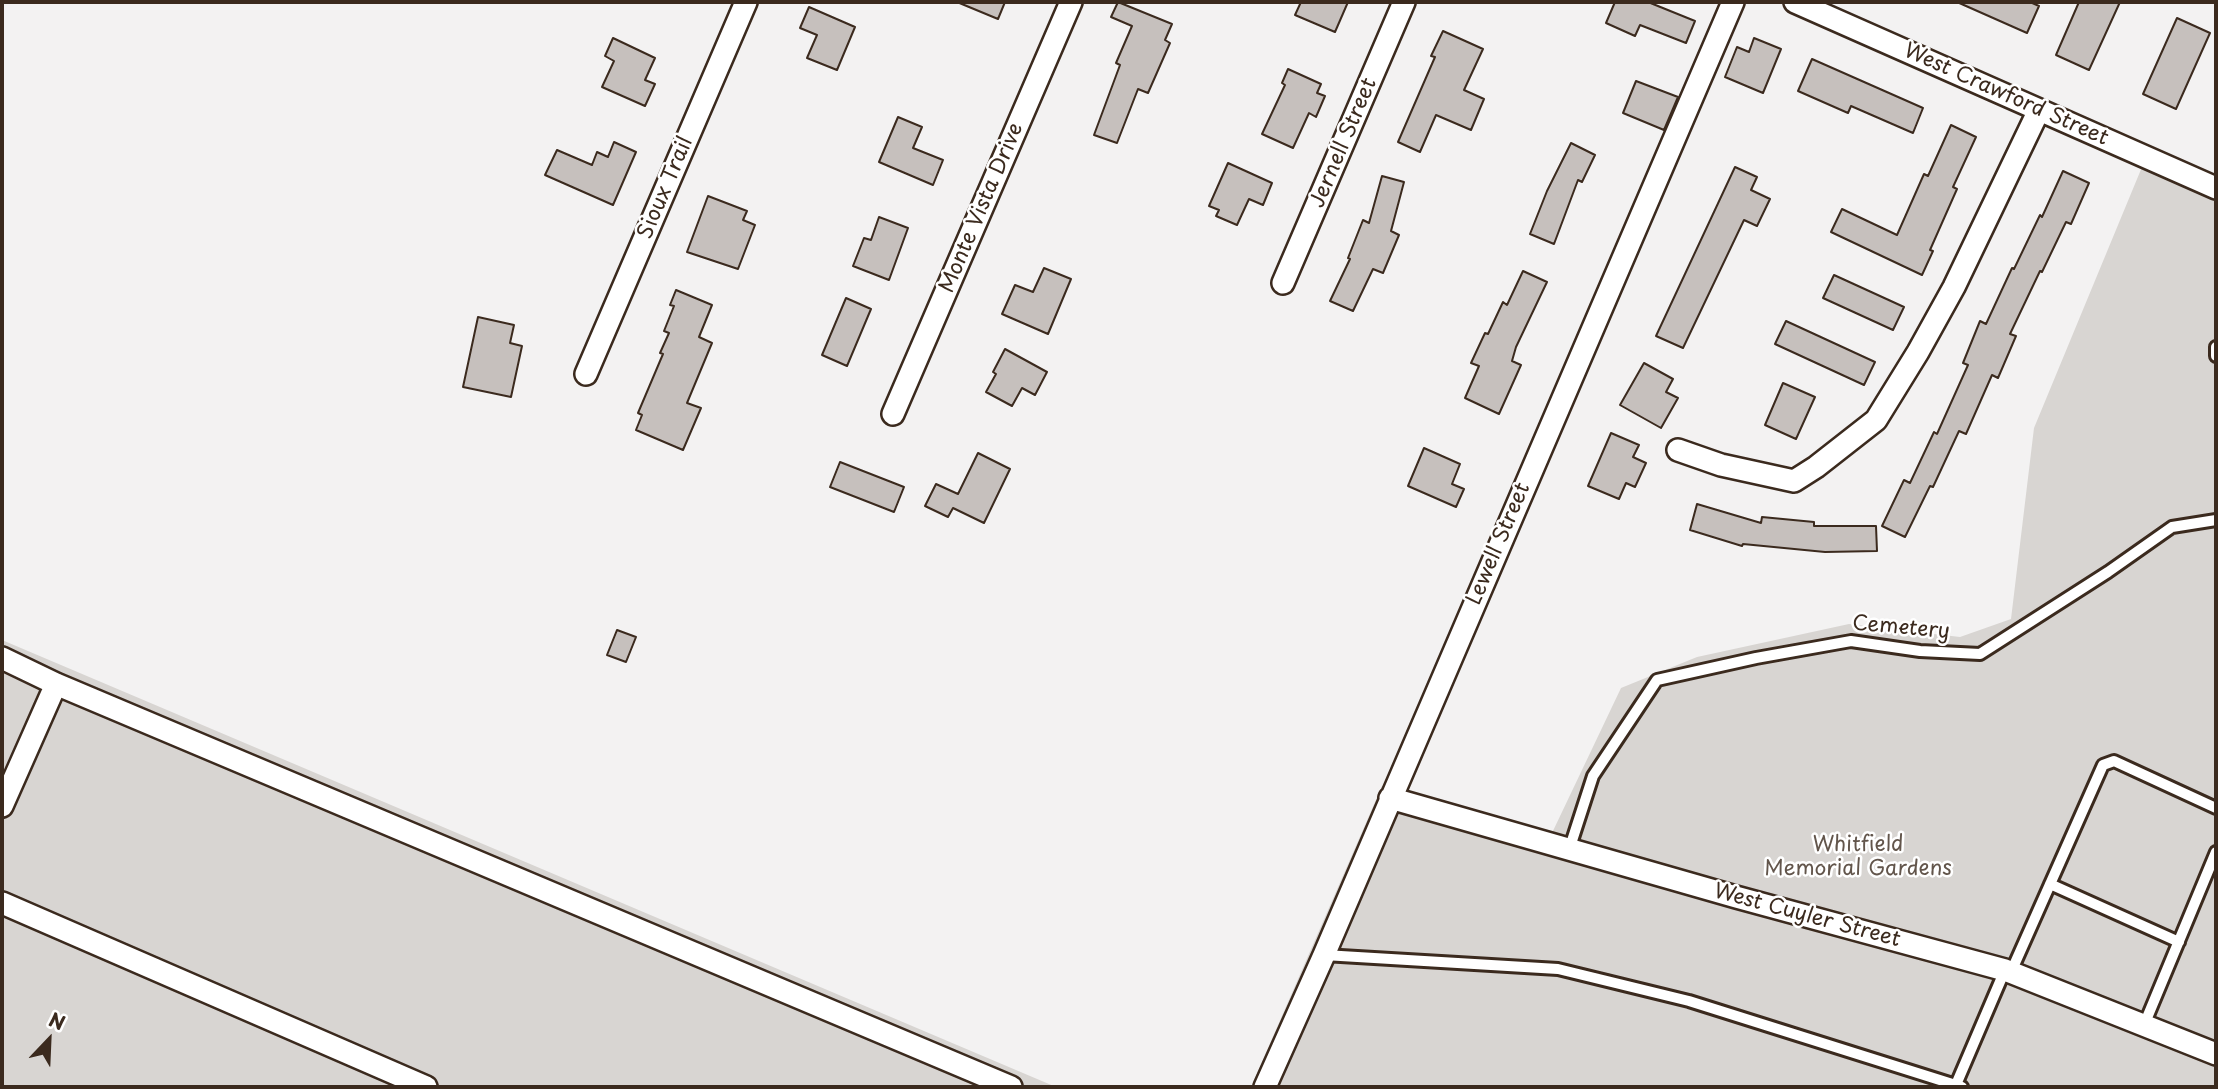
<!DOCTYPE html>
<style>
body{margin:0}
#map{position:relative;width:2218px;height:1089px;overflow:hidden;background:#f3f2f2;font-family:"Playpen Sans",sans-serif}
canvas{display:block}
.frame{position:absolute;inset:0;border:4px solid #3b2a1e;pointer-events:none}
.north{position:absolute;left:14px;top:1005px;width:70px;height:70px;-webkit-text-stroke:5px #fff;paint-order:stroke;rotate:23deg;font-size:19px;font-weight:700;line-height:28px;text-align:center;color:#3b2a1e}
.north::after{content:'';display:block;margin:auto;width:24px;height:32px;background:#3b2a1e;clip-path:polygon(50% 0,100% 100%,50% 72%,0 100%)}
</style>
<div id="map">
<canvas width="2218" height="1089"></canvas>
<div class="frame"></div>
<div class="north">N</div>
</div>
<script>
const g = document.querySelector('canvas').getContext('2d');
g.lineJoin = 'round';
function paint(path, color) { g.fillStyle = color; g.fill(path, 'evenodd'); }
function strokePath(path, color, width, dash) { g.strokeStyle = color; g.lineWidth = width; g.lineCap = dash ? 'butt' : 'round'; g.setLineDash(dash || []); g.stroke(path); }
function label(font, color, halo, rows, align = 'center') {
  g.font = font + ' "Playpen Sans",sans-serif'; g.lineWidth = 5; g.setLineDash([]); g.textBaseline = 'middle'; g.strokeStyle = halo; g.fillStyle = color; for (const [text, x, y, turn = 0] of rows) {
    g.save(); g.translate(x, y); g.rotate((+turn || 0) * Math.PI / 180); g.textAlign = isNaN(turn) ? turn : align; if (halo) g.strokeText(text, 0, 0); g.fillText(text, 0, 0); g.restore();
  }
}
paint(new Path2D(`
 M2142,167L2216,199V1087H1251L1382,786L1552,833L1621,688L1697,657L1849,624L1960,637L2011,619L2034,428Z
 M2,640L1056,1087H2Z`), '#d8d5d2');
const building = new Path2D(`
 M957,2H1005L998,19Z
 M1118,2L1172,24L1165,40L1170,43L1148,93L1138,89L1117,143L1094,135L1120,65L1116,63L1132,26L1111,17Z
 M1301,2H1348L1335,32L1295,15Z
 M1615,2H1648L1695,21L1686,43L1640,25L1635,36L1606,23Z
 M1957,2H2030L2039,6L2027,33Z
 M2079,2H2120L2089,70L2056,55Z
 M809,7L855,27L837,70L807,58L817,35L800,28Z
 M2177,18L2210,33L2176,109L2143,94Z
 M1443,31L1483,49L1464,90L1484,99L1471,130L1436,115L1420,152L1398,142L1435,57L1431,56Z
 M613,38L655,58L645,80L655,84L645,106L602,87L614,61L605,56Z
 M1754,38L1781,49L1763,93L1725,77L1737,47L1749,52Z
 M1812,59L1923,108L1913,133L1851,106L1848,113L1798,91Z
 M1288,69L1321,84L1317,93L1325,96L1316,117L1309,113L1293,148L1262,134L1285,85L1282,83Z
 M1636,81L1678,97L1664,130L1623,113Z
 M898,117L922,127L913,148L943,160L933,185L879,162Z
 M1951,125L1976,137L1953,187L1957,189L1930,250L1933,251L1922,275L1831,232L1842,209L1897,235L1924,174L1928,176Z
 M614,142L636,152L613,205L545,175L557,150L592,165L597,152L608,157Z
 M1571,143L1595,155L1582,182L1578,180L1554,244L1530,234L1547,191Z
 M1228,163L1272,183L1263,205L1249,199L1237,225L1216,216L1219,210L1209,206Z
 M1735,167L1757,177L1751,190L1770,199L1757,226L1744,220L1683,348L1656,336Z
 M2063,171L2089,183L2071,224L2066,222L2042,272L2040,271L2010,334L2016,336L1998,378L1992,375L1966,434L1959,431L1933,487L1930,486L1905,537L1882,526L1904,480L1910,483L1934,432L1937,434L1968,365L1963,363L1980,321L1986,324L2012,268L2014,269L2040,215L2042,217Z
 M1382,176L1404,182L1391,231L1399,235L1383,273L1373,269L1353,311L1330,301L1350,259L1348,258L1363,220L1369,223Z
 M708,196L747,211L743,220L755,225L738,269L687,252Z
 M879,217L908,228L889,280L853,266L864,238L871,240Z
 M1044,268L1071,279L1048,334L1002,314L1015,285L1033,292Z
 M1523,271L1547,282L1516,347L1512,361L1521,365L1499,414L1465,398L1479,366L1471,363L1485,333L1488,334L1503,302L1507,305Z
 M1834,275L1904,307L1893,330L1823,298Z
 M676,290L712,305L699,337L712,343L687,403L701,408L683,450L636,430L642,415L638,413L663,354L660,353L669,333L664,331L674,306L670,305Z
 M846,298L871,309L847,366L822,355Z
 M478,317L514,325L510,343L522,346L511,397L463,387Z
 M1786,321L1875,362L1864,385L1775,344Z
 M1005,349L1047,372L1035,395L1022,388L1012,406L986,392L996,374L993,372Z
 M1644,363L1673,379L1666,392L1678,398L1661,428L1620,405Z
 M1783,383L1815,397L1796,439L1765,425Z
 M1611,433L1639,445L1633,457L1646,463L1635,487L1626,483L1619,499L1588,486Z
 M1424,448L1460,464L1452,484L1464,489L1456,507L1408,486Z
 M978,453L1010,469L984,523L953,508L948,517L925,506L936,484L958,494Z
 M840,462L904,487L894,512L830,487Z
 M1697,504L1761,523L1762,517L1814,522V526H1876L1877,551L1825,552L1743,544L1742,546L1690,530Z
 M617,630L636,637L626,662L607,655Z`);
paint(building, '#c6c0bd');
strokePath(building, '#3b2a1e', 2);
const lane = new Path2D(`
 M2216,347V356
 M1569,850L1593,776L1657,680L1756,658L1851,641L1920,651L1980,654L2108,572L2172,527L2216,520
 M2050,884L2179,942
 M1324,955L1558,969L1689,1001L1962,1087
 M2011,972L2103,765L2114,761L2216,808
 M2144,1025L2216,852
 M1955,1087L2005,970`);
const street = new Path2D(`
 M1795,2L2216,188
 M1283,283L1404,2
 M586,374L746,2
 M893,414L1071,2
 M1678,450L1721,465L1794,481L1816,467L1876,420L1918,352L1954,287L2039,110
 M2,658L56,684L1011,1087
 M1390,798L1736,897L2005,970L2216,1054
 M2,806L56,684
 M2,903L426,1087
 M1265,1087L1324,955L1733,2`);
strokePath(lane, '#3b2a1e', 16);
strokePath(street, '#3b2a1e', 26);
strokePath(lane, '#fff', 10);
strokePath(street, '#fff', 21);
label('21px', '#3b2a1e', '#fff', [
 ["West Crawford Street",2006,95,24],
 ["Jernell Street",1344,143,-67],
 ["Sioux Trail",666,188,-67],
 ["Monte Vista Drive",982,208,-67],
 ["Lewell Street",1499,544,-67],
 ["Cemetery",1901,628,5],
 ["West Cuyler Street",1807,916,15]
]);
label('21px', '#62554b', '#fff', [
 ["Whitfield",1858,845],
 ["Memorial Gardens",1858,869]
]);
</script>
